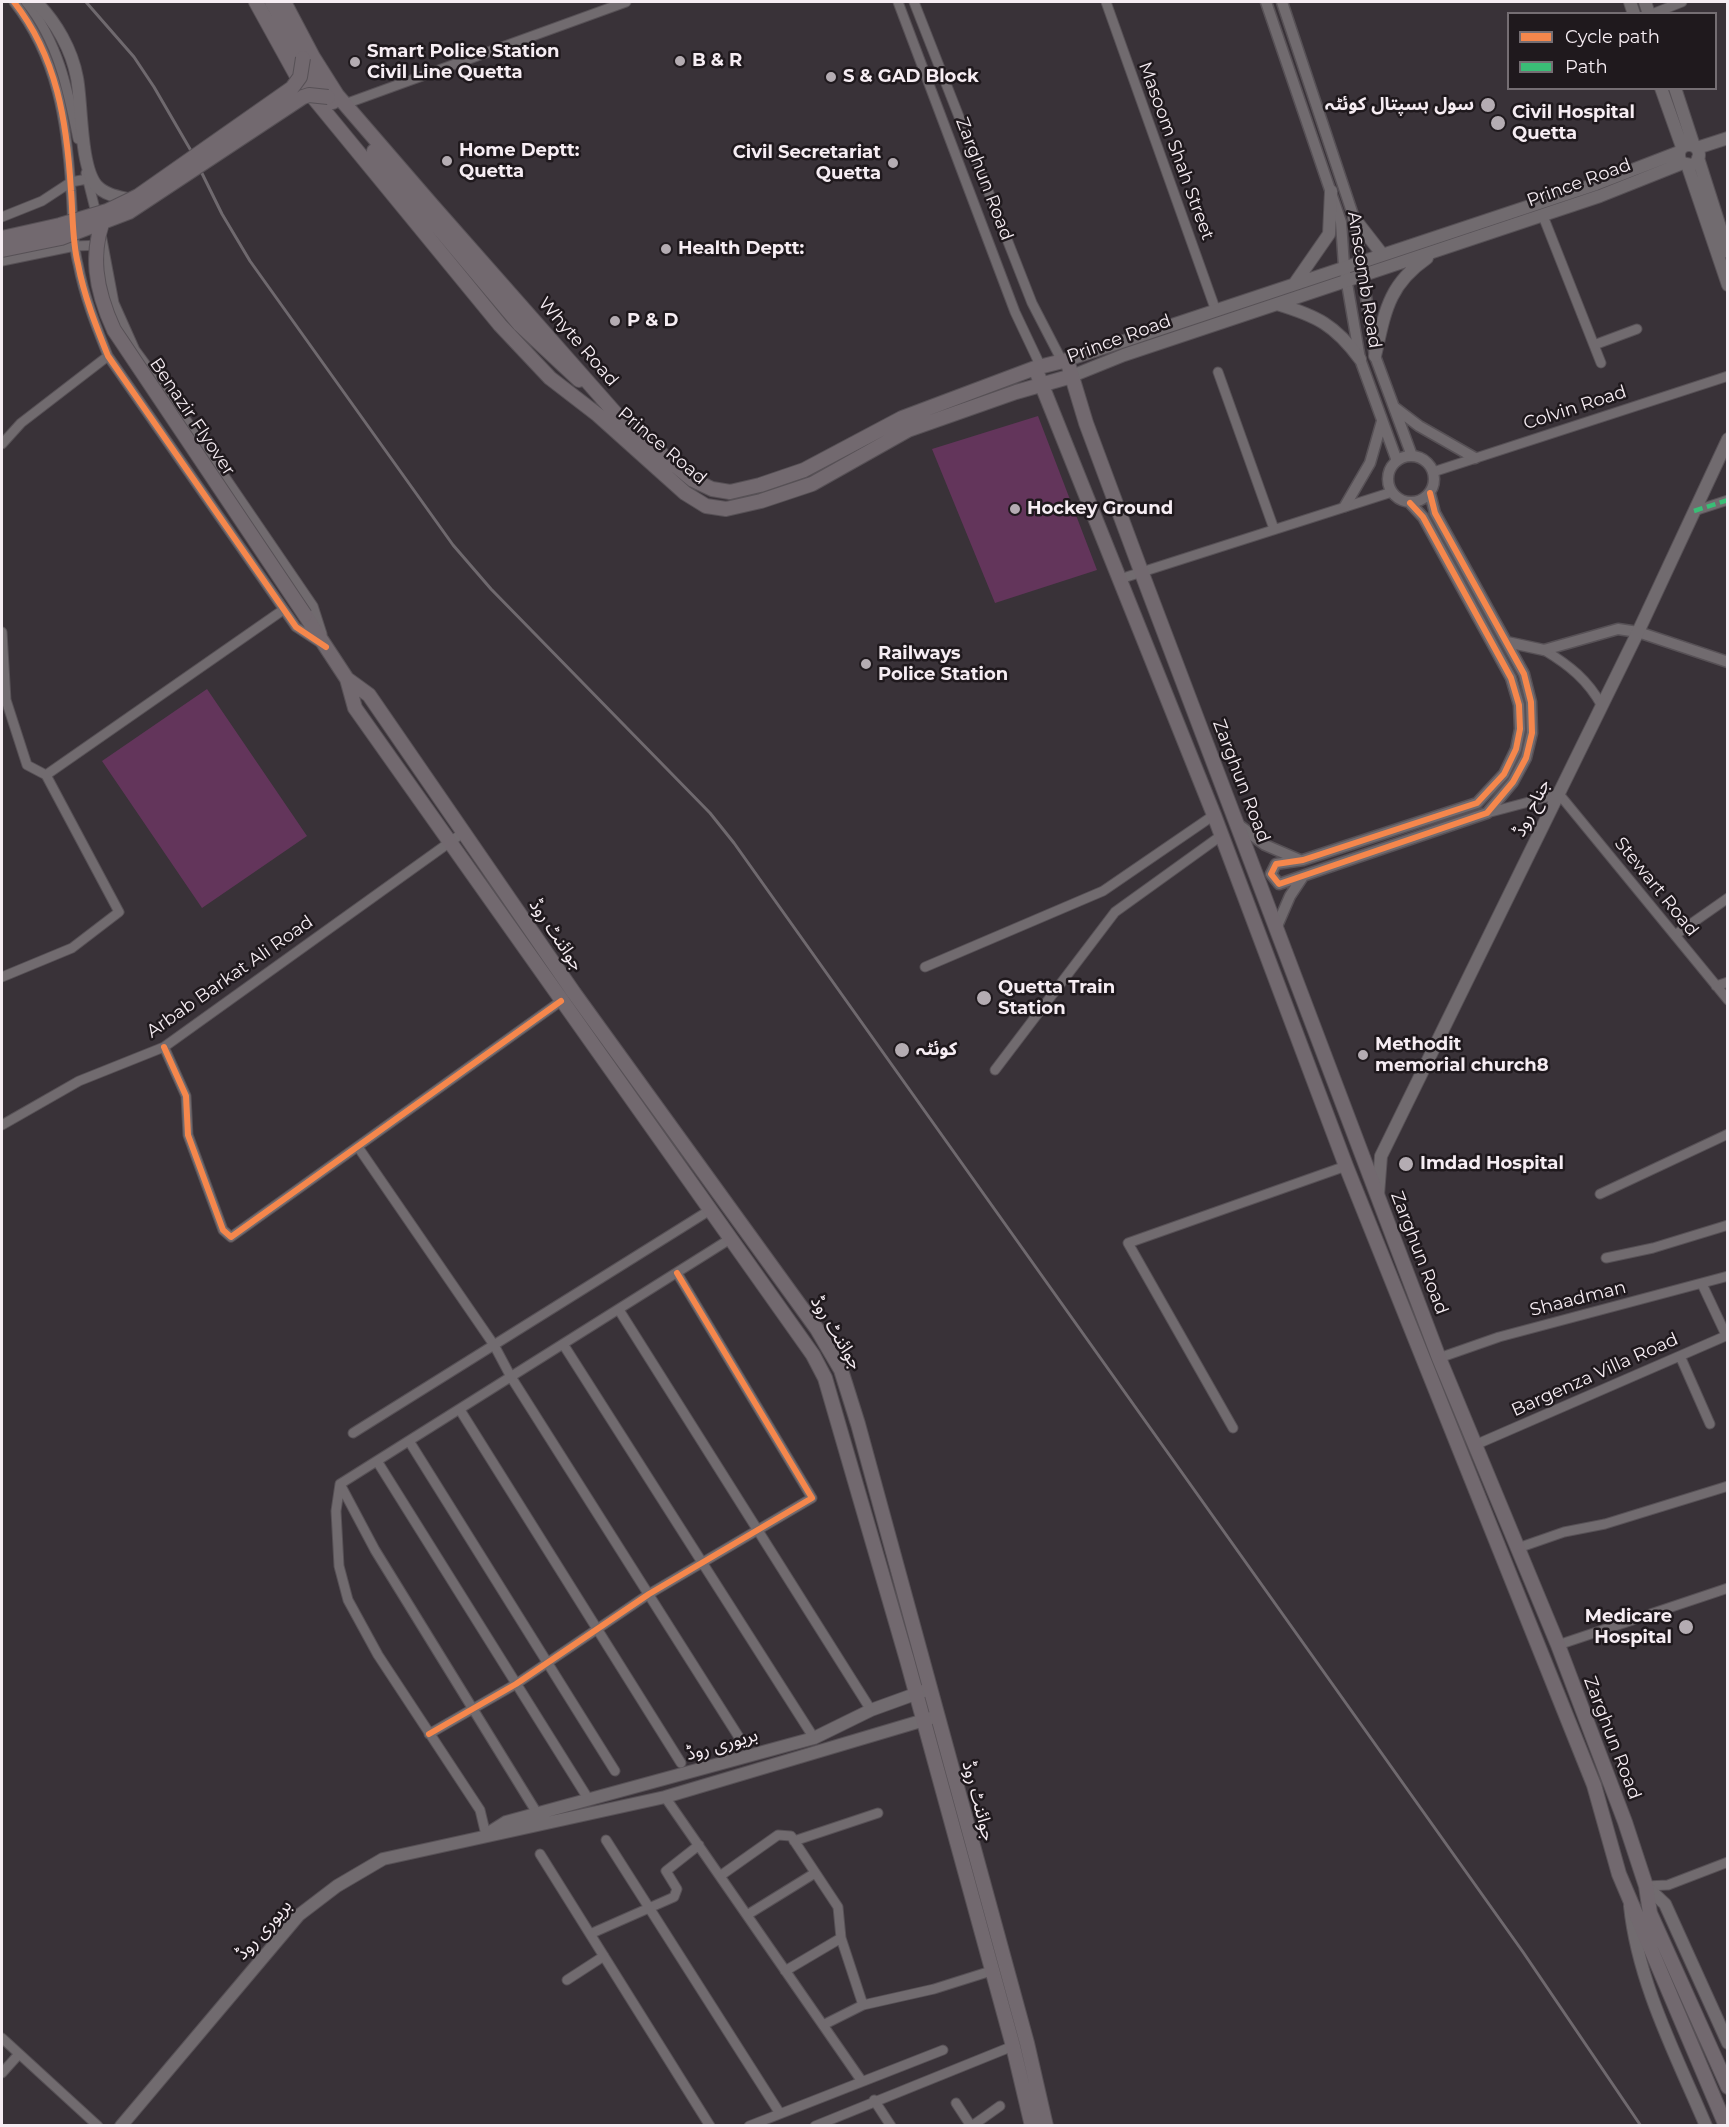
<!DOCTYPE html>
<meta charset="utf-8">
<style>
body{margin:0}
#map{position:relative;width:1729px;height:2127px;overflow:hidden;background:#393238;font-family:Montserrat,sans-serif}
canvas{display:block}
.frame{position:absolute;inset:0;border:3px solid #f6edf3;pointer-events:none}
.legend{position:absolute;left:1507px;top:12px;width:210px;height:78px;box-sizing:border-box;background:#1f191d;border:2px solid #756e73;margin:0;padding:8px 10px;list-style:none;font-size:18px;color:#f6edf3}
.legend li{display:flex;align-items:center;gap:12px;height:30px}
.legend b{width:30px;border:2px solid #756e73}
</style>
<div id="map">
<canvas width="1729" height="2127"></canvas>
<div class="frame"></div>
<ul class="legend">
<li><b style="height:8px;background:#f5874c"></b>Cycle path</li>
<li><b style="height:8px;background:#3abd76"></b>Path</li>
</ul>
</div>
<script>
const g = document.querySelector('canvas').getContext('2d');
g.lineJoin = 'round';
function paint(path, color) { g.fillStyle = color; g.fill(path, 'evenodd'); }
function strokePath(path, color, width, dash) { g.strokeStyle = color; g.lineWidth = width; g.lineCap = dash ? 'butt' : 'round'; g.setLineDash(dash || []); g.stroke(path); }
function label(font, color, halo, rows, align = 'center') {
  g.font = font + ' Montserrat,"Noto Sans Arabic",sans-serif'; g.lineWidth = 5; g.setLineDash([]); g.textBaseline = 'middle'; g.strokeStyle = halo; g.fillStyle = color; for (const [text, x, y, turn = 0] of rows) {
    g.save(); g.translate(x, y); g.rotate((+turn || 0) * Math.PI / 180); g.textAlign = isNaN(turn) ? turn : align; if (halo) g.strokeText(text, 0, 0); g.fillText(text, 0, 0); g.restore();
  }
}
paint(new Path2D(`
 M1038,416L1097,570L995,603L932,449Z
 M207,689L307,836L202,908L102,761Z`), '#63355b');
const minor = new Path2D(`
 M14,2C57,57 67,122 71,191C73,215 72,241 78,264C84,296 96,326 108,356L296,627L322,644
 M26,2C58,41 68,90 78,139
 M898,2L1015,312L1041,367
 M914,2L1032,303L1062,361
 M1106,2L1216,311
 M1652,14L1682,2
 M345,104L626,2
 M86,173L97,217
 M1543,216L1601,363
 M2,217L42,201L71,182L87,179
 M101,234L114,303L135,350L182,414L313,606L322,634
 M2,261L75,246L103,245
 M1594,345L1637,329
 M1218,372L1274,529
 M2,444L21,423L108,356
 M1433,472L1728,376
 M1694,511L1728,500
 M1120,579L1392,492
 M2,632L6,700L27,765L46,775L119,912L72,948L2,977
 M1544,650C1569,665 1588,680 1602,706
 M46,775L283,610
 M1487,813L1559,794L1728,1000
 M1675,935L1728,898
 M925,967L1103,891L1214,815
 M1716,986L1728,982
 M164,1047L186,1096L188,1135L223,1230L231,1237L561,1001
 M995,1070L1115,912L1222,835
 M2,1125L79,1081L164,1047L464,832
 M358,1147L494,1345L511,1377L742,1742
 M1600,1194L1728,1134
 M1606,1258L1653,1248L1728,1225
 M1702,1284L1726,1335
 M619,1310L871,1710
 M563,1344L814,1738
 M1680,1356L1710,1424
 M1439,1358L1499,1337L1728,1276
 M460,1410L681,1763
 M1233,1428L1128,1243L1346,1166
 M353,1433L710,1210
 M409,1441L615,1771
 M1475,1445L1728,1335
 M377,1461L589,1800
 M340,1484L730,1239
 M340,1484L336,1511L339,1566L348,1600L378,1655L480,1810L486,1835
 M340,1484L375,1550L537,1813
 M1518,1548L1564,1532L1605,1524L1728,1486
 M1558,1645L1728,1588
 M429,1734L516,1684L649,1594L812,1498L677,1273
 M665,1797L861,2080
 M606,1840L779,2112
 M794,1841L878,1813
 M540,1854L710,2126
 M720,1876L778,1835L791,1836L838,1907L841,1938L863,2005
 M1646,1886L1668,1885L1728,1862
 M747,1915L815,1873
 M590,1934L674,1897L677,1889L666,1871L699,1845
 M785,1971L841,1938
 M567,1980L604,1956
 M823,2025L863,2005L934,1989L991,1971
 M2,2038L98,2126
 M2,2073L19,2054
 M874,2100L891,2126
 M956,2103L971,2126
 M749,2126L943,2050
 M815,2126L1013,2046
 M972,2126L1000,2106`);
const tertiary = new Path2D(`
 M1266,2L1341,222L1344,266L1360,359L1397,461
 M1282,2L1354,218L1375,356L1412,456
 M1394,407L1419,426L1475,458
 M1388 479a23 23 0 1 1 46 0a23 23 0 1 1-46 0Z
 M1410,503L1423,517L1511,678L1519,705L1520,729L1516,749L1504,774L1477,803L1303,860L1276,864L1271,874L1279,884L1487,813L1513,782L1526,758L1532,733L1531,702L1524,674L1435,513L1430,493
 M1345,506L1370,463L1382,421
 M1507,642L1544,650L1618,629L1638,632L1728,662
 M1239,825L1265,845L1300,860
 M1277,926L1290,896L1302,878`);
const secondary = new Path2D(`
 M36,2C56,22 72,50 77,78C82,104 80,168 97,186C105,195 120,197 131,200
 M1630,2L1634,14
 M1645,2L1649,14
 M1661,88L1682,147
 M1675,88L1694,146
 M1679 155a10 10 0 1 1 20 0a10 10 0 1 1-20 0Z
 M1697,148L1728,138
 M1698,158L1728,252
 M1687,164L1728,285
 M1354,218L1382,254
 M1295,283L1329,234L1331,191
 M1277,304C1317,316 1335,325 1360,359
 M1375,356C1385,312 1388,285 1427,258
 M1067,360L1596,184L1679,152
 M1072,376L1124,355L1600,196L1683,163
 M1378,1195L1381,1156L1638,632L1728,439
 M487,1834L506,1822L814,1738L871,1710L929,1689
 M1646,1886L1665,1904L1728,2043
 M1630,1906C1638,1983 1676,2055 1706,2126
 M121,2126L299,1915L337,1886L383,1859L665,1797L931,1718`);
const primary = new Path2D(`
 M256,2L299,80L500,325L550,378L598,415L685,493L706,506L726,509L761,501L812,484L908,430L1016,392L1072,376
 M272,2L312,75L333,102
 M284,2L313,57L337,95L432,205L624,423L693,480L712,489L730,492L760,485L804,470L902,418L1035,368L1067,360L1086,423L1141,571L1439,1358L1558,1645L1625,1822L1646,1886L1650,1913L1728,2087
 M374,151L520,325L579,380
 M1035,368L1214,815L1346,1166L1594,1785L1619,1874L1726,2126
 M305,615L347,679L355,708L813,1355L825,1378L907,1660L1013,2046L1032,2126
 M347,679L369,695L574,993L817,1329L841,1370L858,1424L1027,2043L1046,2126`);
strokePath(minor, '#575156', 11);
strokePath(tertiary, '#575156', 13);
strokePath(secondary, '#575156', 14);
strokePath(primary, '#575156', 16);
strokePath(minor, '#716b6f', 9);
strokePath(tertiary, '#716b6f', 10);
strokePath(secondary, '#716b6f', 12);
strokePath(primary, '#72696f', 14);
strokePath(new Path2D(`
 M86,2L134,57L154,87L190,149L222,214L250,261L453,545L491,589L710,813L734,843L1523,1952L1641,2126`), '#6f696e', 3);
const primaryBridge = new Path2D(`
 M107,211C88,252 96,291 114,330L305,615
 M2,238L60,225L107,211L138,196L292,88L300,77L303,58
 M2,250L61,238L129,212L303,97L309,95L328,97`);
strokePath(primaryBridge, '#575156', 16, []);
strokePath(primaryBridge, '#72696f', 14);
strokePath(new Path2D(`
 M1694,511L1728,500`), '#3abd76', 4.5, [9, 4.5]);
strokePath(new Path2D(`
 M14,2C57,57 67,122 71,191C73,215 72,241 78,264C84,296 96,326 108,356L296,627L326,647
 M1410,503L1423,517L1511,678L1519,705L1520,729L1516,749L1504,774L1477,803L1303,860L1276,864L1271,874L1279,884L1487,813L1513,782L1526,758L1532,733L1531,702L1524,674L1435,513L1430,493
 M164,1047L186,1096L188,1135L223,1230L231,1237L561,1001
 M429,1734L516,1684L649,1594L812,1498L677,1273`), '#f5874c', 6);
for (const [x, y, r, color] of [
 [680,61,6,"#b4acb2"],
 [355,62,6,"#b4acb2"],
 [831,77,6,"#b4acb2"],
 [1488,105,8,"#b4acb2"],
 [1498,123,8,"#b4acb2"],
 [447,161,6,"#b4acb2"],
 [893,163,6,"#b4acb2"],
 [666,249,6,"#b4acb2"],
 [615,321,6,"#b4acb2"],
 [1015,509,6,"#b4acb2"],
 [866,664,6,"#b4acb2"],
 [984,998,8,"#b4acb2"],
 [902,1050,8,"#b4acb2"],
 [1363,1055,6,"#b4acb2"],
 [1406,1164,8,"#b4acb2"],
 [1686,1627,8,"#b4acb2"]
]) { const dot = new Path2D(); dot.arc(x, y, r, 0, 2 * Math.PI); g.fillStyle = color; g.fill(dot); strokePath(dot, '#1f191d', 2); }
label('bold 18px', '#f6edf3', '#1f191d', [
 ["Smart Police Station",367,52],
 ["Civil Line Quetta",367,73],
 ["B & R",692,61],
 ["S & GAD Block",843,77],
 ["سول ہسپتال کوئٹہ",1474,105,"right"],
 ["Civil Hospital",1512,113],
 ["Quetta",1512,134],
 ["Home Deptt:",459,151],
 ["Quetta",459,172],
 ["Civil Secretariat",881,153,"right"],
 ["Quetta",881,174,"right"],
 ["Health Deptt:",678,249],
 ["P & D",627,321],
 ["Hockey Ground",1027,509],
 ["Railways",878,654],
 ["Police Station",878,675],
 ["Quetta Train",998,988],
 ["Station",998,1009],
 ["Methodit",1375,1045],
 ["memorial church8",1375,1066],
 ["کوئٹہ",916,1050],
 ["Imdad Hospital",1420,1164],
 ["Medicare",1672,1617,"right"],
 ["Hospital",1672,1638,"right"]
], 'left');
label('18px', '#f6edf3', '#1f191d', [
 ["Masoom Shah Street",1176,151,70],
 ["Zarghun Road",984,179,69],
 ["Prince Road",1579,183,-20],
 ["Anscomb Road",1364,280,81],
 ["Prince Road",1119,339,-20],
 ["Whyte Road",578,342,49],
 ["Colvin Road",1575,408,-18],
 ["Benazir Flyover",192,417,56],
 ["Prince Road",662,446,40],
 ["Zarghun Road",1241,781,69],
 ["جناح روڈ",1532,808,-64],
 ["Stewart Road",1656,887,51],
 ["جوائنٹ روڈ",556,935,56],
 ["Arbab Barkat Ali Road",230,977,-35],
 ["Zarghun Road",1419,1253,69],
 ["Shaadman",1578,1299,-14],
 ["جوائنٹ روڈ",836,1333,59],
 ["Bargenza Villa Road",1595,1375,-24],
 ["Zarghun Road",1612,1738,69],
 ["بریوری روڈ",722,1745,-16],
 ["جوائنٹ روڈ",978,1801,75],
 ["بریوری روڈ",264,1930,-48]
]);
</script>
